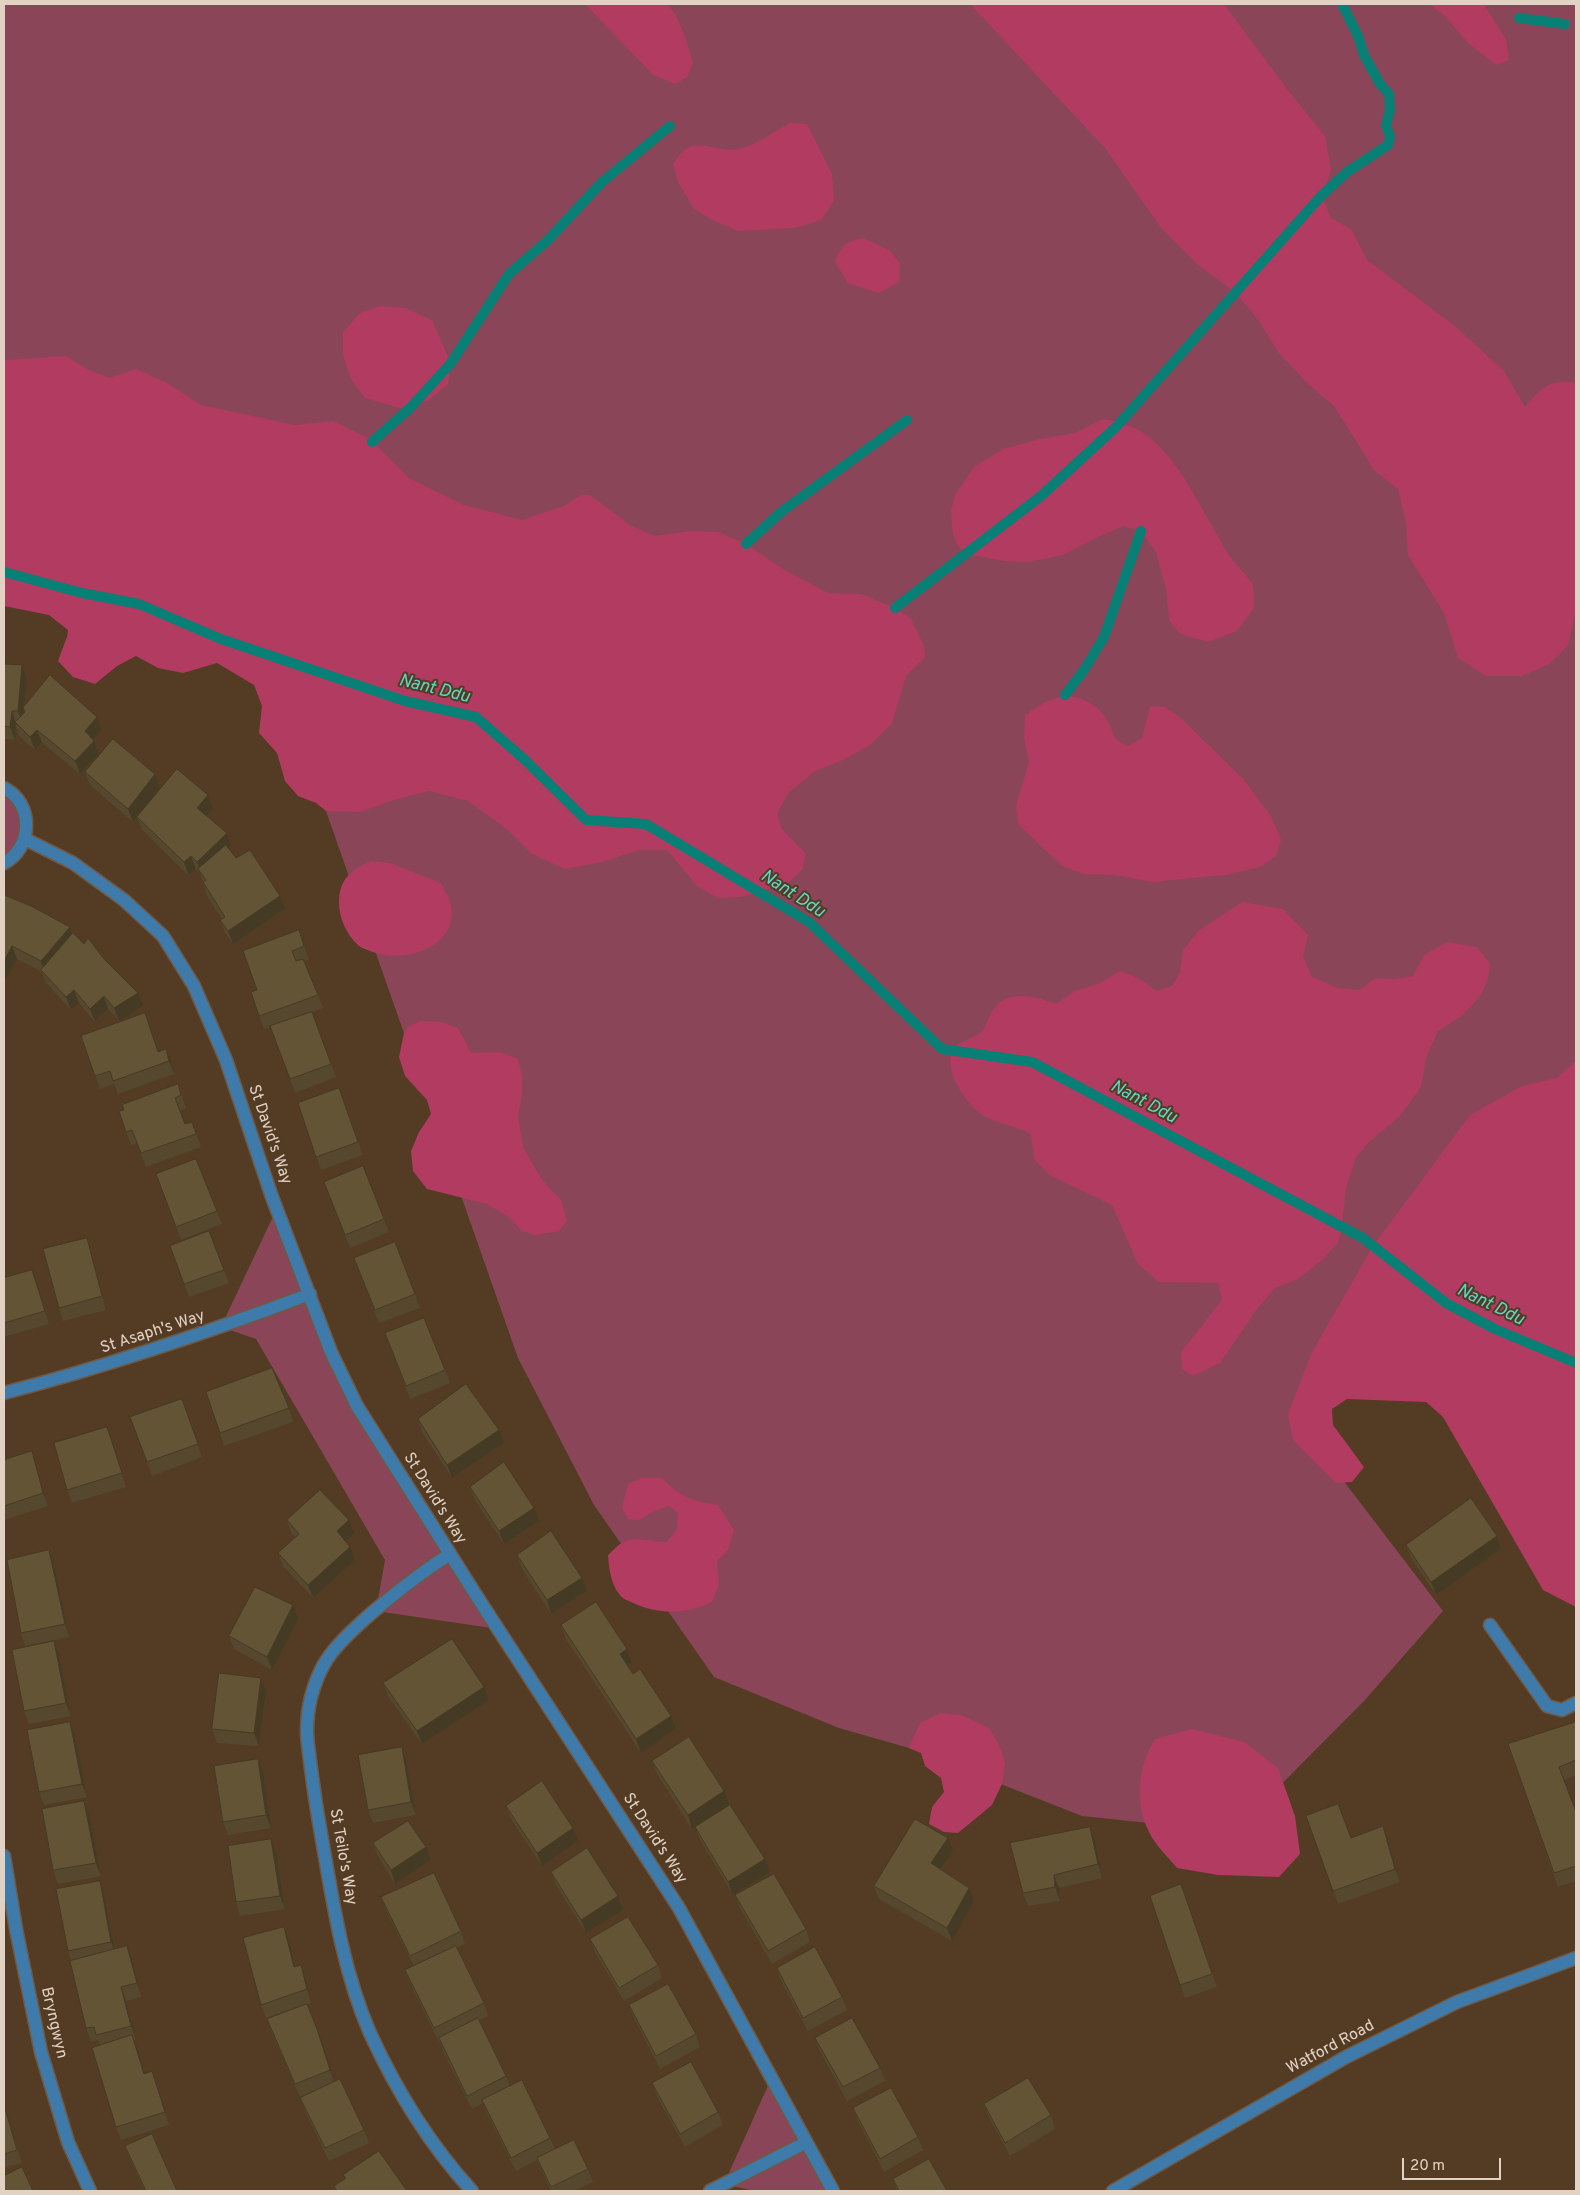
<!DOCTYPE html>
<style>
body{margin:0}
#map{position:relative;width:1580px;height:2195px;overflow:hidden;background:#543b24;font-family:Overpass,sans-serif}
canvas{display:block}
.frame{position:absolute;inset:0;border:5px solid #e1d2c4;pointer-events:none}
.scale{position:absolute;left:1402px;top:2158px;width:99px;height:22px;box-sizing:border-box;border:2px solid #e1d2c4;border-top:0;padding-left:6px;font-size:15px;line-height:18px;white-space:nowrap;color:#e1d2c4;-webkit-text-stroke:4px #543b24;paint-order:stroke}
</style>
<div id="map">
<canvas width="1580" height="2195"></canvas>
<div class="frame"></div>
<div class="scale">20 m</div>
</div>
<script>
const g = document.querySelector('canvas').getContext('2d');
g.lineJoin = 'round';
function paint(path, color) { g.fillStyle = color; g.fill(path, 'evenodd'); }
function strokePath(path, color, width, dash) { g.strokeStyle = color; g.lineWidth = width; g.lineCap = dash ? 'butt' : 'round'; g.setLineDash(dash || []); g.stroke(path); }
function label(font, color, halo, rows, align = 'center') {
  g.font = font + ' Overpass,sans-serif'; g.lineWidth = 4; g.setLineDash([]); g.textBaseline = 'middle'; g.strokeStyle = halo; g.fillStyle = color; for (const [text, x, y, turn = 0] of rows) {
    g.save(); g.translate(x, y); g.rotate((+turn || 0) * Math.PI / 180); g.textAlign = isNaN(turn) ? turn : align; if (halo) g.strokeText(text, 0, 0); g.fillText(text, 0, 0); g.restore();
  }
}
paint(new Path2D(`
 M4,4H1576V1078L1297,1420L1443,1611L1364,1701L1234,1832L1082,1816L909,1748L839,1728L714,1677L594,1505L518,1358L326,811L248,600L4,534Z
 M4,788L27,825L4,863Z
 M277,1208L331,1352L498,1629L376,1611L385,1560L256,1339L221,1327Z
 M771,2079L833,2191H754L724,2184Z`), '#8a4658');
paint(new Path2D(`
 M585,4H666C679,12 688,47 693,62L687,77L676,84L653,75Z
 M970,4H1224L1287,89L1325,136L1331,170L1322,196L1331,218L1351,229L1367,260L1456,327L1504,371L1525,407C1542,388 1548,379 1576,383V609L1568,645L1550,664L1521,676H1486L1458,658L1444,613L1408,555L1406,523L1398,489L1374,470L1334,406L1308,384L1278,352L1259,321L1236,293L1197,264L1162,229L1105,148Z
 M1429,4H1484L1506,40L1509,60L1496,65L1468,43L1444,15Z
 M790,123L807,124L832,174L834,201L821,220L795,228L738,231L712,220L694,209L678,182L673,164C695,127 714,158 746,147C761,141 776,131 790,123Z
 M863,238L889,250L900,263L899,282L879,293L848,283L835,262C841,245 845,242 863,238Z
 M380,306L405,308L432,320L451,363L448,384L429,400L411,407L400,408L365,398L351,379L343,355V332L360,313Z
 M66,356L89,370L109,378L136,369L167,383L201,405L295,425L333,421L370,439L409,478L464,505L522,520L564,506L581,495H590L631,526L655,536L691,531L718,532L746,544L783,569L828,593L861,594L895,608L911,619L924,646L925,657L906,676L892,723L870,745L843,760L815,771L788,793L777,814L782,829L806,854L802,870L788,883L740,897L718,898L698,887L667,850H639L602,862L565,869L532,854L508,830L468,801L429,791L393,800L360,812L326,811L316,803L298,796L285,781L277,753L259,733L262,706L254,685L217,663L183,673L158,668L136,656L117,666L95,684L73,677L58,661L67,637L68,630L49,615L4,606V360Z
 M1103,419C1123,422 1140,428 1155,442C1185,470 1207,520 1229,555C1235,565 1245,572 1251,582C1255,588 1254,601 1254,608L1237,631L1208,642L1180,634L1169,620L1166,589L1156,552L1141,531L1123,526L1096,538L1063,555L1028,562L1004,561L965,554L956,543L952,530L951,511L955,495L974,467L1003,449L1040,439L1075,433Z
 M1065,695C1081,698 1095,702 1105,717C1115,731 1110,738 1128,746L1142,738L1150,706L1165,707L1182,719L1244,780L1271,816L1281,840L1276,856L1260,867L1226,875L1152,882L1115,875L1084,874L1062,866L1018,824L1016,805L1029,762L1024,739L1025,715L1045,702Z
 M371,861L390,863L441,883C444,890 452,902 452,911C453,950 401,964 370,951C366,949 360,948 357,944C346,934 339,917 339,903C339,879 351,870 371,861Z
 M1242,902L1283,909L1308,935L1303,957L1312,977L1338,988L1359,990L1376,978L1394,979L1413,976L1424,955L1447,942L1477,947L1490,964L1488,978L1481,995L1463,1015L1438,1031L1426,1058L1421,1087L1399,1117L1369,1142L1356,1157L1346,1188L1342,1226L1338,1243L1322,1260L1298,1279L1275,1288L1257,1309L1220,1363L1193,1376L1182,1369L1181,1352L1222,1300L1218,1283L1159,1282L1138,1264L1112,1205L1049,1175L1034,1159L1031,1134C1017,1127 997,1123 984,1116C967,1106 944,1072 952,1052C957,1039 975,1040 983,1030C987,1025 988,1016 993,1010C1007,988 1036,997 1056,1004L1075,991L1100,983L1120,971L1138,978L1157,991L1172,986L1180,972L1183,950L1198,931Z
 M421,1021L441,1022L458,1028L471,1053L500,1052L518,1059L522,1076V1095L518,1115L523,1147L542,1180L561,1200L567,1221L559,1231L535,1235L522,1231L509,1217L487,1204L427,1189L413,1171L411,1151L419,1132L431,1114L427,1100L405,1076L399,1057L404,1033L409,1026Z
 M1576,1061V1607L1543,1590L1443,1417L1426,1402L1347,1399L1332,1409L1333,1425L1364,1467L1352,1482L1336,1483L1293,1440L1288,1414L1312,1352L1373,1246L1470,1115L1522,1086L1557,1078Z
 M642,1478H662C681,1497 691,1501 718,1505L734,1530L728,1550L717,1561L719,1585L712,1602C687,1614 659,1615 633,1603C630,1601 625,1600 623,1598C611,1588 609,1568 608,1555C613,1551 618,1544 624,1542C637,1535 653,1543 667,1542L677,1529L678,1513L669,1506L654,1511L640,1520L628,1519L622,1507L628,1484Z
 M940,1713L961,1715L989,1728L999,1745L1005,1763L1002,1784L992,1805L958,1833L944,1832L929,1824L932,1807L944,1792L941,1778L925,1766L921,1753L909,1748L920,1723Z
 M1192,1729L1244,1742L1278,1768L1295,1816L1300,1854L1279,1877L1218,1875L1177,1868C1168,1857 1155,1845 1149,1832C1134,1802 1138,1766 1155,1739Z`), '#b13b61');
strokePath(new Path2D(`
 M1519,18L1565,24
 M372,442L411,407L451,363L509,274L548,240L602,182L670,126
 M746,544L781,512L907,420
 M4,572L82,593L139,604L221,639L405,701L476,717L524,759L586,820L646,824L809,922L942,1049L1032,1062L1363,1238L1446,1303L1495,1329L1576,1363
 M895,608L1041,496L1116,427L1321,196L1347,172L1388,145L1390,137L1386,125L1390,110L1389,94L1380,84L1364,55L1358,36L1342,4
 M1065,695L1084,670L1104,637L1141,531`), '#088075', 10);
const minor = new Path2D(`
 M4,788C34,803 33,848 4,863
 M25,839L73,863L124,900L163,936L194,986L226,1060L272,1197L331,1352L357,1406L474,1592L679,1908L833,2191
 M4,1393C108,1366 209,1332 310,1294
 M450,1554C417,1575 340,1633 323,1666C313,1685 307,1709 307,1731C307,1741 309,1751 310,1761C313,1784 316,1806 320,1828C332,1897 342,1969 370,2033C396,2090 430,2145 472,2191
 M1490,1625L1547,1706L1562,1710L1576,1703
 M4,1856L16,1929L41,2052L68,2142L90,2191
 M710,2191L805,2143
 M1113,2191L1346,2057L1457,2002L1576,1958`);
strokePath(minor, '#705944', 15);
strokePath(minor, '#3e7bab', 12);
paint(new Path2D(`
 M4,656L6,662V664L22,665L27,679L25,706L97,717L102,730L93,740L99,754L80,774L42,743L35,750L19,736L16,727L15,740L4,739Z
 M85,772L155,774L160,788L133,822L90,785Z
 M208,795L213,808L206,816L231,846L229,849L236,858L285,909L233,944L225,933L220,920L222,919L207,896L200,873L196,869L189,876L142,830L137,817Z
 M4,895L70,927L72,933L143,1006L119,1021L108,1009L95,1022L79,1003L71,1010L46,983L42,972L17,959L5,981L4,980Z
 M303,943L309,960L304,961L318,995L323,1008L312,1012L336,1077L295,1093L271,1027L264,1029L259,1016L257,990L243,951Z
 M145,1013L158,1052L171,1062L174,1074L118,1094L114,1084L100,1089L81,1036Z
 M178,1084L186,1108L180,1111L185,1124L192,1122L201,1147L146,1167L137,1143L131,1145L119,1111Z
 M339,1088L363,1155L321,1170L298,1103Z
 M156,1174L217,1211L222,1224L181,1240Z
 M329,1195L384,1219L389,1232L350,1248Z
 M170,1246L224,1270L229,1283L189,1297Z
 M91,1251L106,1310L63,1321L59,1308Z
 M354,1258L415,1294L420,1308L379,1323Z
 M4,1278L37,1283L49,1324L4,1337Z
 M390,1346L445,1370L450,1383L410,1399Z
 M182,1399L202,1457L152,1476L130,1417Z
 M289,1408L293,1422L224,1446L220,1433Z
 M418,1419L499,1430L504,1443L452,1478L422,1432Z
 M111,1440L126,1487L72,1503L67,1490Z
 M4,1460L36,1465L48,1506L4,1520Z
 M470,1487L539,1521L504,1544L475,1500Z
 M287,1520L354,1534L345,1541L355,1560L313,1598L283,1566L278,1553L295,1537L291,1533Z
 M1497,1536L1501,1549L1436,1595L1411,1558L1406,1545Z
 M49,1550L54,1564L69,1637L25,1646L21,1633Z
 M517,1555L587,1591L551,1614L522,1569Z
 M298,1619L272,1670L234,1649L229,1636Z
 M561,1625L627,1649L632,1663L627,1666L633,1674L676,1729L641,1753L566,1639Z
 M54,1641L59,1654L71,1716L29,1724L24,1711Z
 M383,1683L484,1687L489,1700L422,1744L388,1696Z
 M266,1691L259,1746L217,1743L212,1729Z
 M70,1722L75,1735L87,1797L44,1805L39,1792Z
 M1576,1722V1775L1564,1780L1576,1812V1881L1558,1887L1508,1744Z
 M402,1747L406,1760L416,1815L373,1823L368,1810Z
 M258,1759L263,1772L271,1828L228,1835L223,1822Z
 M652,1761L729,1805L692,1829L657,1774Z
 M84,1801L89,1814L101,1876L58,1884L53,1870Z
 M506,1806L578,1841L542,1866L511,1819Z
 M1306,1816L1351,1838L1383,1826L1388,1840L1400,1882L1338,1904Z
 M695,1827L770,1872L733,1895L700,1840Z
 M1090,1827L1095,1840L1102,1878L1059,1888L1060,1901L1028,1906L1023,1893Z
 M373,1843L431,1860L395,1884L378,1856Z
 M953,1851L941,1870L969,1888L974,1901L952,1941L879,1899L874,1886Z
 M276,1852L285,1909L240,1916L236,1902Z
 M551,1872L618,1896L623,1910L586,1933L556,1885Z
 M100,1881L104,1894L115,1949L127,1946L132,1959L142,1997L126,2001L136,2040H134L145,2074L156,2085L169,2125L121,2140L116,2127L100,2045L98,2040L91,2042L86,2028L71,1960L68,1951Z
 M1181,1884L1217,1987L1185,1998L1150,1896Z
 M735,1895L806,1929L810,1942L772,1964L740,1908Z
 M381,1897L461,1931L465,1944L457,1948L484,2003L488,2016L479,2021L506,2076L510,2086L550,2138L555,2149L588,2169L593,2182L574,2191H551L542,2171L537,2160L516,2171L487,2113L483,2103L472,2109L443,2051L440,2041L439,2042L410,1983L405,1970L414,1966L386,1910Z
 M590,1939L658,1965L662,1978L624,2001L595,1952Z
 M289,1940L296,1967L301,1965L306,1979L311,2003L307,2004L322,2042L334,2082L364,2130L369,2143L329,2161L305,2111L300,2098L315,2091L300,2097L272,2033L267,2019L306,2004L266,2018L261,2005Z
 M777,1968L842,1997L847,2010L808,2031L781,1981Z
 M629,2005L696,2034L700,2047L660,2069L634,2018Z
 M815,2038L880,2068L885,2081L847,2101L820,2051Z
 M652,2083L718,2112L723,2125L685,2147L657,2097Z
 M4,2102L22,2163L4,2168Z
 M984,2104L1051,2115L1055,2129L1010,2156L989,2117Z
 M853,2108L918,2137L923,2150L884,2172L858,2121Z
 M125,2146L177,2191H145L130,2159Z
 M893,2179L947,2191H897Z`), '#55482e');
paint(new Path2D(`
 M4,656L6,662L4,677Z
 M22,665L27,679L24,711L23,708L24,712L23,725L18,711Z
 M12,711L16,724L15,722L16,727L15,740L10,727Z
 M97,717L102,730L89,744L85,731Z
 M37,730L42,743L35,750L30,737Z
 M94,741L99,754L80,774L75,761Z
 M155,774L160,788L133,822L128,809Z
 M208,795L213,808L202,821L197,808Z
 M227,833L231,846L202,875L197,862Z
 M191,856L196,869L189,876L184,862Z
 M280,896L285,909L233,944L228,931Z
 M70,927L74,940L45,974L41,961Z
 M12,946L17,959L5,981L4,978V961Z
 M74,990L79,1003L71,1010L66,997Z
 M138,993L143,1006L119,1021L114,1008Z
 M104,996L108,1009L95,1022L90,1009Z
 M166,1049L171,1062L174,1074L169,1061Z
 M87,1238L91,1251L106,1310L102,1296Z
 M32,1270L37,1283L49,1324L45,1311Z
 M499,1430L504,1443L452,1478L447,1465Z
 M32,1451L36,1465L48,1506L43,1493Z
 M534,1508L539,1521L504,1544L499,1531Z
 M349,1520L354,1534L341,1544L337,1531Z
 M1497,1536L1501,1549L1436,1595L1431,1582Z
 M350,1547L355,1560L313,1598L308,1585Z
 M49,1550L54,1564L69,1637L65,1624Z
 M582,1578L587,1591L551,1614L547,1600Z
 M293,1605L298,1619L272,1670L267,1657Z
 M54,1641L59,1654L71,1716L66,1703Z
 M627,1649L632,1663L624,1667L620,1654Z
 M261,1678L266,1691L259,1746L254,1733Z
 M484,1687L489,1700L422,1744L417,1731Z
 M671,1716L676,1729L641,1753L636,1739Z
 M70,1722L75,1735L87,1797L82,1784Z
 M402,1747L406,1760L416,1815L411,1802Z
 M258,1759L263,1772L271,1828L266,1815Z
 M724,1791L729,1805L692,1829L688,1815Z
 M84,1801L89,1814L101,1876L96,1863Z
 M1383,1826L1388,1840L1400,1882L1395,1869Z
 M1090,1827L1095,1840L1102,1878L1098,1864Z
 M573,1828L578,1841L542,1866L537,1853Z
 M948,1838L953,1851L936,1876L931,1863Z
 M271,1839L276,1852L285,1909L280,1896Z
 M426,1847L431,1860L395,1884L391,1870Z
 M765,1859L770,1872L733,1895L728,1882Z
 M1054,1875L1059,1888L1060,1901L1055,1887Z
 M100,1881L104,1894L116,1956L111,1942Z
 M969,1888L974,1901L952,1941L947,1928Z
 M618,1896L623,1910L586,1933L581,1920Z
 M284,1927L289,1940L299,1981L294,1967Z
 M127,1946L132,1959L142,1997L137,1983Z
 M301,1965L306,1979L311,2003L307,1989Z
 M121,1987L126,2001L136,2040L131,2026Z
 M317,2029L322,2042L335,2083L330,2070Z
 M132,2035L137,2048L149,2087L144,2074Z
 M4,2102L22,2163L4,2105Z`), '#453b25');
const building = new Path2D(`
 M4,664L22,665L18,711H12L10,727L4,726Z
 M50,675L97,717L85,731L94,741L75,761L37,730L30,737L15,722L25,712L23,708Z
 M113,739L155,774L128,809L85,772Z
 M177,769L208,795L197,808L227,833L197,862L191,856L184,862L137,817Z
 M226,845L236,858L250,850L280,896L228,931L220,920L225,917L203,882L206,880L198,869Z
 M4,895L31,906L70,927L41,961L12,946L4,961Z
 M299,930L304,946L292,951L296,961L303,959L318,995L259,1016L251,992L257,990L243,951Z
 M73,933L84,944L88,938L104,959L138,993L114,1008L104,996L90,1009L74,990L66,997L41,970Z
 M312,1012L331,1064L290,1079L270,1026Z
 M145,1013L158,1052L166,1049L169,1061L113,1081L110,1071L95,1076L81,1036Z
 M178,1084L181,1095L175,1098L185,1124L192,1122L196,1134L141,1153L132,1130L126,1132L119,1111L124,1110L122,1105Z
 M339,1088L358,1142L316,1157L298,1103Z
 M196,1159L217,1211L176,1227L156,1174Z
 M363,1166L384,1219L345,1235L324,1182Z
 M209,1231L224,1270L184,1284L170,1246Z
 M87,1238L102,1296L59,1308L43,1249Z
 M395,1242L415,1294L375,1310L354,1258Z
 M32,1270L45,1311L4,1323V1278Z
 M424,1318L445,1370L406,1386L385,1333Z
 M272,1368L289,1408L220,1433L206,1392Z
 M466,1384L499,1430L447,1465L418,1419Z
 M182,1399L198,1444L147,1462L130,1417Z
 M107,1427L122,1473L67,1490L54,1443Z
 M32,1451L43,1493L4,1506V1460Z
 M504,1462L534,1508L499,1531L470,1487Z
 M320,1490L349,1520L337,1531L350,1547L308,1585L278,1553L299,1534L287,1520Z
 M1471,1498L1497,1536L1431,1582L1406,1545Z
 M551,1531L582,1578L547,1600L517,1555Z
 M49,1550L65,1624L21,1633L7,1560Z
 M255,1587L293,1605L267,1657L229,1636Z
 M596,1602L627,1649L620,1654L633,1674L640,1669L671,1716L636,1739L561,1625Z
 M452,1639L484,1687L417,1731L383,1683Z
 M54,1641L66,1703L24,1711L12,1650Z
 M219,1673L261,1678L254,1733L212,1729Z
 M70,1722L82,1784L39,1792L27,1730Z
 M1576,1722V1760L1559,1767L1576,1812V1866L1554,1873L1508,1744Z
 M689,1737L724,1791L688,1815L652,1761Z
 M402,1747L411,1802L368,1810L358,1755Z
 M258,1759L266,1815L223,1822L214,1766Z
 M542,1781L573,1828L537,1853L506,1806Z
 M84,1801L96,1863L53,1870L42,1809Z
 M1338,1804L1351,1838L1383,1826L1395,1869L1333,1891L1306,1816Z
 M730,1805L765,1859L728,1882L695,1827Z
 M915,1819L948,1838L931,1863L969,1888L947,1928L874,1886Z
 M408,1821L426,1847L391,1870L373,1843Z
 M1090,1827L1098,1864L1054,1875L1055,1887L1023,1893L1010,1843Z
 M271,1839L280,1896L236,1902L228,1846Z
 M587,1848L618,1896L581,1920L551,1872Z
 M434,1873L461,1931L410,1956L381,1897Z
 M774,1874L806,1929L768,1951L735,1895Z
 M100,1881L111,1942L68,1951L56,1889Z
 M1181,1884L1212,1974L1180,1985L1150,1896Z
 M628,1917L658,1965L619,1988L590,1939Z
 M284,1927L294,1967L301,1965L307,1989L261,2005L243,1938Z
 M127,1946L137,1983L121,1987L131,2026L96,2035L94,2027L86,2028L70,1961Z
 M456,1946L484,2003L434,2028L405,1970Z
 M815,1947L842,1997L803,2018L777,1968Z
 M668,1984L696,2034L656,2056L629,2005Z
 M307,2004L317,2029L330,2070L295,2084L267,2019Z
 M478,2018L506,2076L467,2096L439,2038Z
 M852,2018L880,2068L843,2087L815,2038Z
 M132,2035L144,2074L152,2071L165,2112L116,2127L92,2048Z
 M691,2062L718,2112L680,2134L652,2083Z
 M1028,2078L1051,2115L1005,2143L984,2104Z
 M340,2079L364,2130L325,2148L300,2098Z
 M522,2080L550,2138L511,2158L482,2100Z
 M891,2088L918,2137L880,2159L853,2108Z
 M4,2105L17,2150L4,2154Z
 M152,2134L177,2191H146L125,2146Z
 M574,2140L588,2169L551,2187L537,2158Z
 M379,2151L407,2191H337L334,2186L346,2178L343,2175Z
 M929,2159L947,2191H899L893,2179Z
 M22,2167L33,2191H4V2176Z`);
paint(building, '#635435');
strokePath(building, '#453b25', 1);
label('16px', '#e1d2c4', '#543b24', [
 ["St David's Way",269,1135,71],
 ["St Asaph's Way",153,1333,-18],
 ["St David's Way",434,1499,58],
 ["St David's Way",654,1839,57],
 ["St Teilo's Way",342,1857,80],
 ["Bryngwyn",53,2023,77],
 ["Watford Road",1331,2048,-28]
]);
label('italic 18px', '#5dd7c8', '#543b24', [
 ["Nant Ddu",434,690,14],
 ["Nant Ddu",792,895,33],
 ["Nant Ddu",1143,1103,28],
 ["Nant Ddu",1490,1306,26]
]);
</script>
